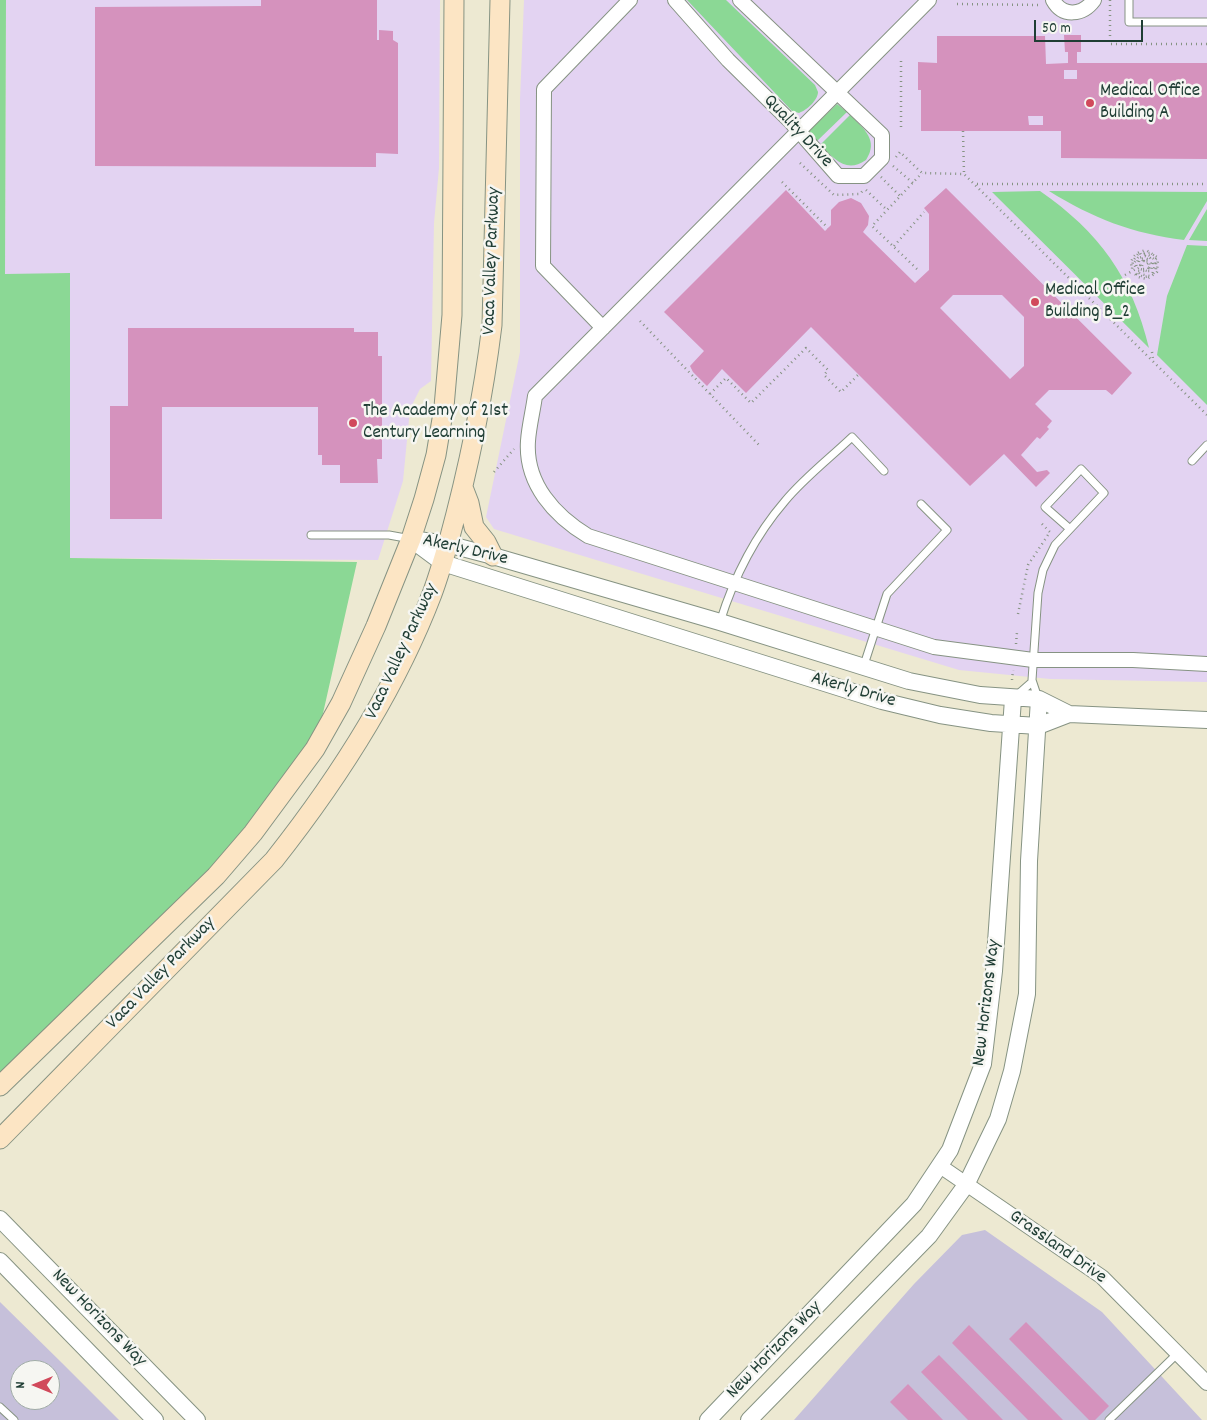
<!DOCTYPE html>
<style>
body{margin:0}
#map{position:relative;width:1207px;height:1420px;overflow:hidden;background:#ede9d2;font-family:Dekko,sans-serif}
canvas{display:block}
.north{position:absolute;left:10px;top:1360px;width:50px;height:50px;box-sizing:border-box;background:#f6f6f2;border:1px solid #a0aca6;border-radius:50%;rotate:270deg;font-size:14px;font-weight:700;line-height:20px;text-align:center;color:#1f3d34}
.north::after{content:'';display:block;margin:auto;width:18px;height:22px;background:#d1495b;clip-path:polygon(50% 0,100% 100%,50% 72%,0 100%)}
.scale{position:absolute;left:1034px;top:20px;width:109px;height:22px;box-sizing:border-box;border:2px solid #1f3d34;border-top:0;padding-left:6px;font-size:15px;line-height:18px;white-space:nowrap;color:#1f3d34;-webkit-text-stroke:4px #f6f6f2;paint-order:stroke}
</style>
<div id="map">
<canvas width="1207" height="1420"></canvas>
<div class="north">N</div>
<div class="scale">50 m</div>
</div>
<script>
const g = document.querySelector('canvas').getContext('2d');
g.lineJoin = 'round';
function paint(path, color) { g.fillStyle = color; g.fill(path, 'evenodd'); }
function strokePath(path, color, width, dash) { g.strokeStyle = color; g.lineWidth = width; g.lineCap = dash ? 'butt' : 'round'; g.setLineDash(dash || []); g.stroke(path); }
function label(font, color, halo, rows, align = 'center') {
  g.font = font + ' Dekko,sans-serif'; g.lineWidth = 5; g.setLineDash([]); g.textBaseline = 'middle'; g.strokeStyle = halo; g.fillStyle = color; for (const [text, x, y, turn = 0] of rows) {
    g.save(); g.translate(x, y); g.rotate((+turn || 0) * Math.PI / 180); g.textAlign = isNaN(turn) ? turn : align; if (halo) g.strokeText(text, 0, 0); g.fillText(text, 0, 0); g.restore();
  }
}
paint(new Path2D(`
 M6,0H440L439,168L434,223L431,381L420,389L410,409L403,481L378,560L70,558V273L5,275Z
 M524,0H1207V682L1050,679L959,670L494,529L486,517L520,352V99Z`), '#e3d3f2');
paint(new Path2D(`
 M985,1230L1102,1312L1202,1420H794L914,1284L962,1235Z
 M0,1302L62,1363L119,1420H0ZM20,1370H50V1400H20Z`), '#c6c0da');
paint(new Path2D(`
 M0,0H6L5,274L70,273V558L357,562L315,749L216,876L0,1086Z
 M687,0H726L815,85L818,92C818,100 807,110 799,113L792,111Z
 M837,104L847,112L816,142L809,131Z
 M850,115C864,129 879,140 866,160C846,174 835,159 820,145Z
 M1040,191C1099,232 1132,277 1149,348L992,192Z
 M1049,191L1207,192V201L1184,240C1134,234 1092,218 1049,191Z
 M1207,209V241L1189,240Z
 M1187,245L1207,246V405L1157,355L1167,296Z`), '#8bd895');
paint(new Path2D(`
 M261,0H377V40H379V30L393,31V40L398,43V154L376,153V167L95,166V7L261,6Z
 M1064,35H1081V52H1077V63H1207V159L1061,158V131H921V90H918V62L937,63V36H1045L1046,64L1068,63V52H1065ZM1064,70H1077V79H1064ZM1028,116H1043V125H1029Z
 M946,188L1132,373L1112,395L1106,390H1049L1035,404L1052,421L1047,427L1049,429L1040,439L1037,437L1021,455L1037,472L1047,470L1050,473L1036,487L1004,454L970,486L811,327L746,393L722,369L707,386L693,372L690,366L704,351L664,312L786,190L825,231L831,225V210L839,202L851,198L861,203L869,216L868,225L863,232L915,283L929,270V214L924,208ZM953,295H1002L1024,317V366L1010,379L940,308Z
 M128,328H354V332H378V356H382V459H377L378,483H340V465H322V455H318V407H162V519H110V406H128Z
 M1026,1322L1109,1406L1095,1420H1089L1009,1339Z
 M969,1325L1063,1420H1028L952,1343Z
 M939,1355L1003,1420H968L921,1372Z
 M908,1384L943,1420H908L890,1402Z`), '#d592bd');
const service = new Path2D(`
 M1129,0V22H1207
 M1192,461L1207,445
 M311,535H389L411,539
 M720,622C734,577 754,537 785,501C804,478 830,458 852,437L884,471
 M863,668L887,594L947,530L921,504
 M1016,696L1032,682
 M1038,698L1032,680L1038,593L1043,570L1055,545L1104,493L1081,469L1045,507L1070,529
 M0,1407L14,1420
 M1109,1420L1178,1353`);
const minor = new Path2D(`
 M675,0L728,60L790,121L838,176H864L882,158V135L740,0
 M929,0L535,396C533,411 529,426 528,441C525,484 555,516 588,536L934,647L1033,660H1133L1207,664
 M1053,0C1063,18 1083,15 1094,0
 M603,328L543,266L544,89L630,0
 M940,1166L1102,1277L1207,1383`);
const tertiary = new Path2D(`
 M411,539L447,544L493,556L720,622L909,681L980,695L1039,699L1069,714L1207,720
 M412,540L443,563L882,701L940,715L991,723L1038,726L1069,714
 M0,1219L197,1420
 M0,1261L155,1420
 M708,1420L914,1204L950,1150L983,1064L994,971L1013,699
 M749,1420L929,1236L966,1185L998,1119L1012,1071L1027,994L1029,861L1039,699`);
const secondary = new Path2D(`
 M464,490L469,503L474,527L486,542L493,556
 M0,1086L216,876L253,833L315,749L341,703L376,626L411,539L424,499L436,455L444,407L452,315L454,0
 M0,1139L274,860C338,779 395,691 432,594C438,578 443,561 448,544C468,471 483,400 492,325L500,0`);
strokePath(service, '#869383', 9);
strokePath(minor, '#869383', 16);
strokePath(tertiary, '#869383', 18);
strokePath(secondary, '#869383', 21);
strokePath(new Path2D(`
 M1110,0V44H1207
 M957,4L1040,5
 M901,61V130
 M963,131L964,174
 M896,157L900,152L922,173L964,174L1207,415
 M800,163L834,195L860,194L864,189
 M893,166L913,183
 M881,177L900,196
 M782,182L828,228
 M977,184H1207
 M866,190L887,210
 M894,246L924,212
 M917,269L872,226L922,173
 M1125,275L1136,269L1134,263L1139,256L1138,254L1133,261L1132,269C1129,258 1136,252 1146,250L1157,257L1150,253H1140L1141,255L1147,254L1154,259L1155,265L1152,275L1156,270V259H1158L1157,272L1147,279L1138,277L1134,273L1144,277L1150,276L1140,274L1137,271H1151L1153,261L1147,271L1140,269H1148L1150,265L1149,261L1143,260L1140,265L1138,264L1140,259L1145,258L1150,260V258L1145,256L1139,258L1136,264L1137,269L1142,266L1144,261L1148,263L1145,265
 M640,321L759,445
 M1152,352L1153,359
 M710,394L726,378L751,403L806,348L828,370L824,375L841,392L858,375
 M494,472L514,449
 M1018,614L1028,565L1050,532L1040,522
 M1016,644L1017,632
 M1012,680L1013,670`), '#869383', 2.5, [1, 4]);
strokePath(service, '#fff', 7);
strokePath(minor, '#fff', 14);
strokePath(tertiary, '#fff', 16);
strokePath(secondary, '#fce5c4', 19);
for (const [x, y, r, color] of [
 [1090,103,5,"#d1495b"],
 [1035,302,5,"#d1495b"],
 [353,423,5,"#d1495b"]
]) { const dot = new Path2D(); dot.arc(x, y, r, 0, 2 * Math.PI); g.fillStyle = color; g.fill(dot); strokePath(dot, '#f6f6f2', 2); }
label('19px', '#1f3d34', '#f6f6f2', [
 ["Medical Office",1100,92],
 ["Building A",1100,114],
 ["Medical Office",1045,291],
 ["Building B_2",1045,313],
 ["The Academy of 21st",363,412],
 ["Century Learning",363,434]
], 'left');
label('19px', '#1f3d34', '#f6f6f2', [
 ["Quality Drive",797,132,47],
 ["Vaca Valley Parkway",493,261,-88],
 ["Akerly Drive",465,551,13],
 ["Vaca Valley Parkway",403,652,-65],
 ["Akerly Drive",853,691,16],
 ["Vaca Valley Parkway",162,974,-46],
 ["New Horizons Way",988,1003,-83],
 ["Grassland Drive",1057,1248,35],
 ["New Horizons Way",98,1319,46],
 ["New Horizons Way",775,1351,-46]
]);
</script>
